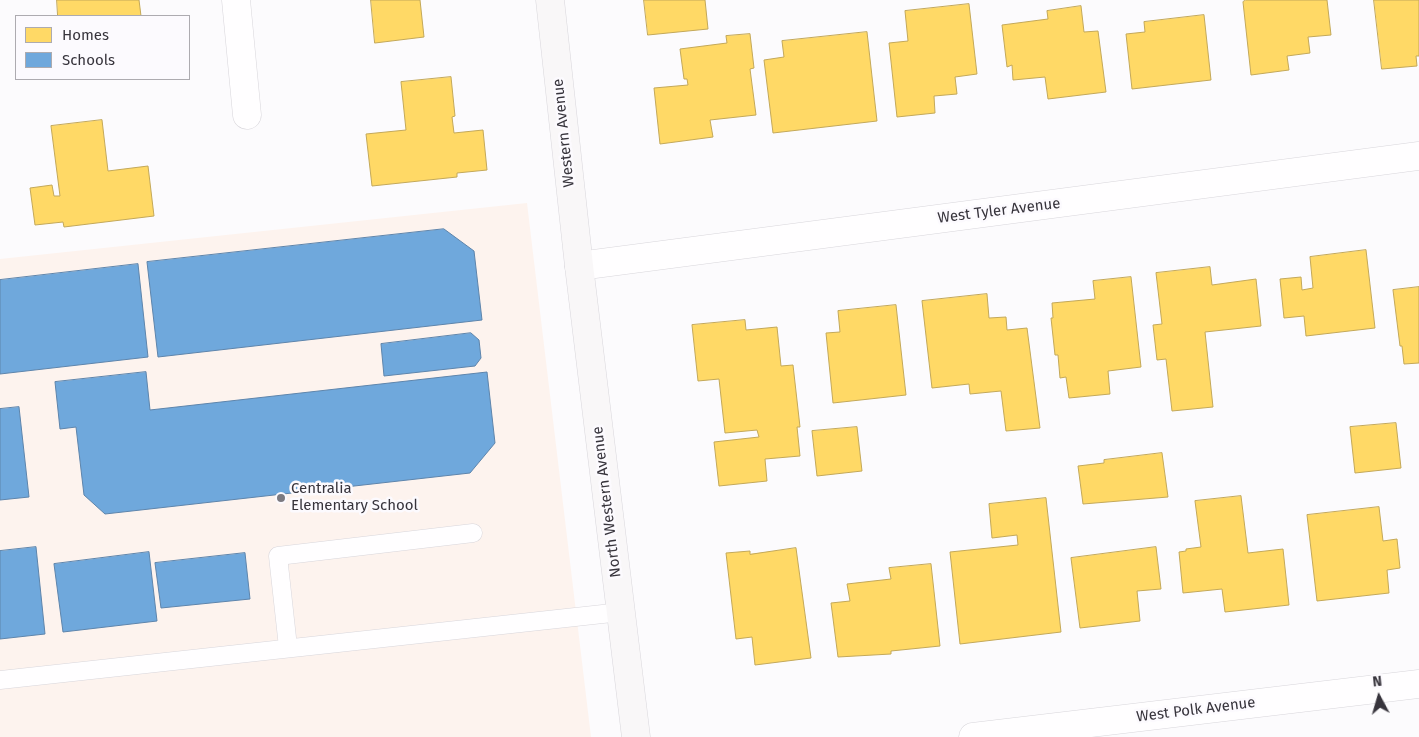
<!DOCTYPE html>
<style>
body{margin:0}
#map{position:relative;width:1419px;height:737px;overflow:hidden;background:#fcfbfd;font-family:"Fira Sans",sans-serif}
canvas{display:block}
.legend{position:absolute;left:15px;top:15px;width:175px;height:65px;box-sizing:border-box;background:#fcfafe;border:1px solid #adabb0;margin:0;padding:6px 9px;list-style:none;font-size:15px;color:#37343c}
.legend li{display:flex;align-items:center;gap:10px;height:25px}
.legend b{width:25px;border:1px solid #adabb0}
.north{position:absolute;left:1354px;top:672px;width:50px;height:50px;-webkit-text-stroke:4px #fcfafe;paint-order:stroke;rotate:354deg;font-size:14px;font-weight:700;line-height:20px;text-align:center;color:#37343c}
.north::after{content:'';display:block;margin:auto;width:18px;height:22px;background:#37343c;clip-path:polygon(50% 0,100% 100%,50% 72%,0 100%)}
</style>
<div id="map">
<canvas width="1419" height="737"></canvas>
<ul class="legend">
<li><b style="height:14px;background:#ffd966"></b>Homes</li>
<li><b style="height:14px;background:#6fa8dc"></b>Schools</li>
</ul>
<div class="north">N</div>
</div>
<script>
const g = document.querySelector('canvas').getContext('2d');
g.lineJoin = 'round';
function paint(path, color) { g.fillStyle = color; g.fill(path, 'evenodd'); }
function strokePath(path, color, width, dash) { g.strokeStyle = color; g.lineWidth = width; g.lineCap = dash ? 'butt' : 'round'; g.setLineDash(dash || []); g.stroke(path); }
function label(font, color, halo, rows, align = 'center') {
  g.font = font + ' "Fira Sans",sans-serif'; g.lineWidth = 5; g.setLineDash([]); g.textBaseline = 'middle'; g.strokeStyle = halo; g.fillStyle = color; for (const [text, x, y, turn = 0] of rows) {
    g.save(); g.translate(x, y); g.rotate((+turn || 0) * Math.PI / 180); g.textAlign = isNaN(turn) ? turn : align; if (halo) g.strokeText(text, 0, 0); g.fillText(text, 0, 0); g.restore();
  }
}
paint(new Path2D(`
 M527,203L591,737H0V259Z`), '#fdf3ee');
const homes = new Path2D(`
 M57,0H139L141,16H58Z
 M371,0H420L424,37L375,43Z
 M644,0H705L708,29L648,35Z
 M1246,0H1327L1331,35L1308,37L1310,53L1287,56L1289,70L1251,75L1243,2Z
 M1374,0H1419V56H1416L1417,66L1382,69Z
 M969,4L977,74L955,77L957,94L934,96L935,113L897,117L889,43L908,41L905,11Z
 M1081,6L1084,32L1098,31L1106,92L1048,99L1045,77L1013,80L1012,65L1007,67L1002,25L1048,19L1047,11Z
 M1204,15L1211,80L1132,89L1126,34L1145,32L1144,22Z
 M867,32L877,121L773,133L764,60L784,57L782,41Z
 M750,34L754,68L750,69L756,115L710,120L713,137L660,144L654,88L688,85L687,79H684L680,49L727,43L726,36Z
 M451,77L455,116L452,117L454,133L483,130L487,170L457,173V177L372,186L366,134L406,130L401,82Z
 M102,120L108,171L148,166L154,216L64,227L63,222L35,225L30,188L52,185L54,196H60L51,126Z
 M1366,250L1375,328L1306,336L1304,316L1284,318L1280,279L1301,277L1302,290L1313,288L1310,257Z
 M1210,267L1212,285L1256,279L1261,326L1205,332L1213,407L1172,411L1166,359L1157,360L1153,325L1162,324L1156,273Z
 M1131,277L1141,367L1108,371L1110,394L1069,398L1066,377L1060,378L1058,355H1055L1051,318H1053L1052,303L1095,299L1093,281Z
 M1419,287V363L1404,364L1402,346H1400L1393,290Z
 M987,294L989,318L1006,317L1007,330L1027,328L1040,428L1006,431L1001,391L970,394L969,384L932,388L922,301Z
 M896,305L906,395L833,403L826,333L840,332L838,311Z
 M745,320L746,330L777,327L781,366L793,365L800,427H797L800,456L765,459L767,481L719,486L714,442L759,437L757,430L725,433L719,379L698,381L692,325Z
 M1396,423L1401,468L1355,473L1350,427Z
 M857,427L862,471L817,476L812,431Z
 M1162,453L1168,497L1083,504L1078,466L1104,463V460Z
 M1241,496L1248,553L1283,549L1289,605L1225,612L1222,589L1183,593L1179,552L1186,551V549L1201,547L1195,501Z
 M1046,498L1061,632L960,644L950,552L1018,545L1017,535L992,538L989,504Z
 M1379,507L1383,541L1397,539L1400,568L1387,570L1389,593L1317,601L1307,515Z
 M1156,547L1161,589L1137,591L1140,621L1080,628L1071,558Z
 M796,548L811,658L755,665L752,637L736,639L726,553L750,551V554Z
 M931,564L940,646L891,651V654L838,657L831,603L850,601L847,584L891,579L889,568Z`);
paint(homes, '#ffd966');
strokePath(homes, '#c3a859', 1);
const schools = new Path2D(`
 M444,229L474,251L482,320L158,357L147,262Z
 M138,264L148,357L0,374V280Z
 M471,333L479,340L481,358L475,366L384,376L381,344Z
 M146,372L150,410L487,372L495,443L470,473L105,514L84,495L76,427L60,429L55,382Z
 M19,407L29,497L0,500V409Z
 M36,547L45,634L0,639V551Z
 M149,552L157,621L63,632L54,564Z
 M245,553L250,599L161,608L155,563Z`);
paint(schools, '#6fa8dc');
strokePath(schools, '#5e85ac', 1);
const lane = new Path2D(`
 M288,647L278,556L473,533
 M0,680L621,612`);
const street = new Path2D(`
 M236,0L247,115
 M579,266L1419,156
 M973,737L1419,684`);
const secondary = new Path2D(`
 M550,0L579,266L636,737`);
strokePath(lane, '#d8d6db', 19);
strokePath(street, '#d8d6db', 29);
strokePath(secondary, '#d8d6db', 29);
strokePath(lane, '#fffeff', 18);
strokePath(street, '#fffeff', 28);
strokePath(secondary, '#f9f7f8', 28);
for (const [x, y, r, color] of [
 [281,498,5,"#7c7a80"]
]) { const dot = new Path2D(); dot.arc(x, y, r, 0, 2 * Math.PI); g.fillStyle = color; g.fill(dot); strokePath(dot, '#fcfafe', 2); }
label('15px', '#37343c', '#fcfafe', [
 ["Western Avenue",564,133,-96],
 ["West Tyler Avenue",999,211,-7],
 ["North Western Avenue",607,502,-97],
 ["West Polk Avenue",1196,710,-7]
]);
label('15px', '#37343c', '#fcfafe', [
 ["Centralia",291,489],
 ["Elementary School",291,506]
], 'left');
</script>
